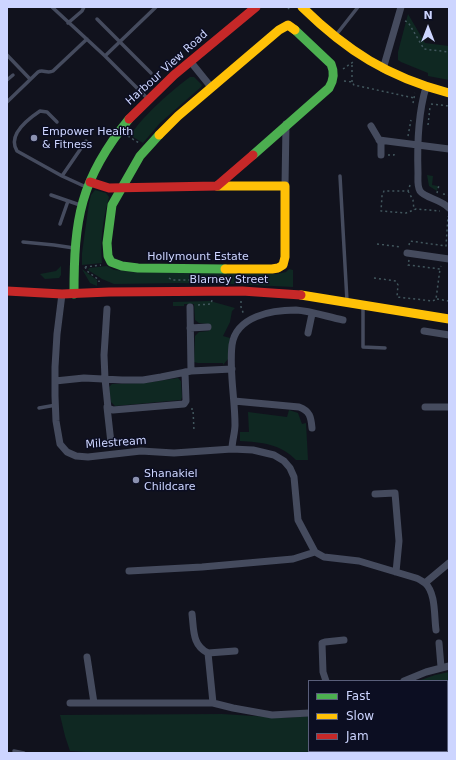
<!DOCTYPE html>
<style>
body{margin:0}
#map{position:relative;width:456px;height:760px;overflow:hidden;background:#11121d;font-family:"DejaVu Sans",sans-serif}
canvas{display:block}
.frame{position:absolute;inset:0;border:8px solid #cdd5ff;pointer-events:none}
.legend{position:absolute;left:308px;top:680px;width:140px;height:72px;box-sizing:border-box;background:#0c0e22;border:1px solid #595e7a;margin:0;padding:5px 7px;list-style:none;font-size:12px;color:#cdd5ff}
.legend li{display:flex;align-items:center;gap:8px;height:20px}
.legend b{width:20px;border:1px solid #595e7a}
.north{position:absolute;left:408px;top:8px;width:40px;height:40px;-webkit-text-stroke:3px #0c0e22;paint-order:stroke;rotate:0deg;font-size:11px;font-weight:700;line-height:16px;text-align:center;color:#cdd5ff}
.north::after{content:'';display:block;margin:auto;width:14px;height:18px;background:#cdd5ff;clip-path:polygon(50% 0,100% 100%,50% 72%,0 100%)}
</style>
<div id="map">
<canvas width="456" height="760"></canvas>
<div class="frame"></div>
<ul class="legend">
<li><b style="height:5px;background:#4caf50"></b>Fast</li>
<li><b style="height:5px;background:#ffc107"></b>Slow</li>
<li><b style="height:5px;background:#c62828"></b>Jam</li>
</ul>
<div class="north">N</div>
</div>
<script>
const g = document.querySelector('canvas').getContext('2d');
g.lineJoin = 'round';
function paint(path, color) { g.fillStyle = color; g.fill(path, 'evenodd'); }
function strokePath(path, color, width, dash) { g.strokeStyle = color; g.lineWidth = width; g.lineCap = dash ? 'butt' : 'round'; g.setLineDash(dash || []); g.stroke(path); }
function label(font, color, halo, rows, align = 'center') {
  g.font = font + ' "DejaVu Sans",sans-serif'; g.lineWidth = 3; g.setLineDash([]); g.textBaseline = 'middle'; g.strokeStyle = halo; g.fillStyle = color; for (const [text, x, y, turn = 0] of rows) {
    g.save(); g.translate(x, y); g.rotate((+turn || 0) * Math.PI / 180); g.textAlign = isNaN(turn) ? turn : align; if (halo) g.strokeText(text, 0, 0); g.fillText(text, 0, 0); g.restore();
  }
}
paint(new Path2D(`
 M408,14L425,43L449,46V80L428,76V73L401,62L398,60V52Z
 M190,77H194L202,85L201,87L160,123L143,143L133,137L132,133C143,116 173,89 190,77Z
 M427,175L433,176L432,185L438,186L437,191L429,186Z
 M95,190L106,193L109,197C103,220 100,239 102,263L82,265V253L89,203L91,195Z
 M61,266V275L59,278L45,279L40,274L56,271Z
 M107,266L114,270L145,272L277,274L286,272L289,269L293,270V287L234,284L177,283L114,284L102,279L88,270L89,268Z
 M82,269L97,280V286L90,283Z
 M210,301L235,308L232,311L230,322L223,336L230,338L228,359L223,365V363H198L194,362L195,336L199,332L209,331V324L199,323L195,320L194,304H184V306H173V302Z
 M178,378L181,381L182,397L181,400L115,406L111,402L109,387L112,384L145,383Z
 M289,410L298,413L302,424L306,423L308,460H296C281,444 261,442 240,441V432H249L248,412L287,417Z
 M449,672V753H99L70,751L65,736L60,715L222,714L286,718L309,716V751H447V681H418L435,675Z`), '#0f2822');
strokePath(new Path2D(`
 M288,9L290,7
 M405,21L408,22L424,49L449,52
 M343,69L353,62
 M344,81L352,82L354,85L414,98
 M352,82V64
 M413,103L415,93
 M431,104L449,106
 M428,125L430,107
 M128,136L139,143
 M408,136L411,120
 M388,155H394V151
 M410,185L408,191H384L382,196L381,211L406,213L416,209L440,211
 M408,191L413,200L414,210
 M437,193L439,185
 M443,194L449,195
 M377,244L401,247
 M409,245L410,241L446,246L448,216
 M409,260L408,265L440,269L441,266
 M85,267L87,271L99,280V282
 M85,267L101,265
 M169,278L172,280H222
 M374,278L396,281L398,285L397,297L433,301L436,299L440,269
 M437,299L449,301
 M241,301V307L244,315
 M198,305L211,304L212,300
 M191,409H193L194,431`), '#42575e', 1.5, [2, 3]);
strokePath(new Path2D(`
 M52,7L105,56L147,98
 M97,19L151,73
 M68,23L82,11L84,7
 M336,35L358,7
 M7,55L30,79
 M105,56L156,7
 M7,80L13,75
 M7,102L38,72C43,69 47,74 53,71L87,39
 M57,122L47,112L40,111C28,119 7,135 17,151L62,176
 M340,176L347,301
 M86,187L62,176L86,141
 M51,195L80,205
 M60,224L68,201
 M23,242L54,245L74,248
 M363,306V347L385,348
 M39,408L56,405
 M14,751L24,753
 M395,751L398,753
 M362,753L388,751`), '#454b5e', 3.5);
strokePath(new Path2D(`
 M190,61L211,87
 M383,69L401,7
 M426,87C418,114 417,144 418,173C418,179 417,186 420,191C425,198 440,199 449,208
 M371,126L381,143V155
 M379,140L449,149
 M285,186L286,124
 M407,253L449,259
 M62,294L57,334L55,367V396L56,421L60,444L67,452L76,456L88,457L141,451L174,453L232,449L253,450L274,455L284,461L290,468L294,477L298,520L315,552L324,557L359,561L416,578C419,579 422,581 425,583C436,593 434,616 436,630
 M190,307L191,371
 M107,309L104,355L105,379L108,408L113,410L184,404L186,401L185,372
 M190,328L208,327
 M424,331L449,335
 M308,333L312,314
 M55,381L84,378L122,380H143L161,377L191,371L232,369
 M234,401L299,407C310,411 311,417 312,428
 M107,407L111,443
 M425,407H449
 M232,449C232,441 235,433 235,425C235,398 229,372 232,345C236,316 272,310 296,310C311,311 328,317 343,320
 M375,494L395,493L399,541L396,572
 M129,571L202,567L293,559L315,552
 M425,583L449,563
 M192,614C194,630 192,645 208,653L213,703
 M439,643L441,667
 M208,653L235,651
 M87,657L94,703
 M326,681L323,672L322,643L325,642L344,640
 M404,681L426,672L449,666
 M70,703H213L233,708L272,715L309,713`), '#454b5e', 7);
strokePath(new Path2D(`
 M159,135L140,156L112,205L107,243L108,256L111,262L122,266L138,268L225,269
 M253,155L329,88C334,80 335,73 331,64L295,30
 M74,294C74,219 80,179 129,119`), '#4caf50', 9);
strokePath(new Path2D(`
 M302,7C347,51 388,77 449,93
 M159,135L178,116L279,30L288,25L295,30
 M217,186H285V257L283,265L278,268L272,269H225
 M301,295L449,319`), '#ffc107', 9);
strokePath(new Path2D(`
 M129,119L174,75L256,7
 M90,182L109,188L217,186L253,155
 M7,291L62,294L109,292L242,291L301,295`), '#c62828', 9);
for (const [x, y, r, color] of [
 [34,138,4,"#8b91b0"],
 [136,480,4,"#8b91b0"]
]) { const dot = new Path2D(); dot.arc(x, y, r, 0, 2 * Math.PI); g.fillStyle = color; g.fill(dot); strokePath(dot, '#0c0e22', 1.5); }
label('11px', '#cdd5ff', '#0c0e22', [
 ["Harbour View Road",167,68,-42],
 ["Hollymount Estate",198,257],
 ["Blarney Street",229,280],
 ["Milestream",116,443,-4]
]);
label('11px', '#cdd5ff', '#0c0e22', [
 ["Empower Health",42,132],
 ["& Fitness",42,145],
 ["Shanakiel",144,474],
 ["Childcare",144,487]
], 'left');
</script>
